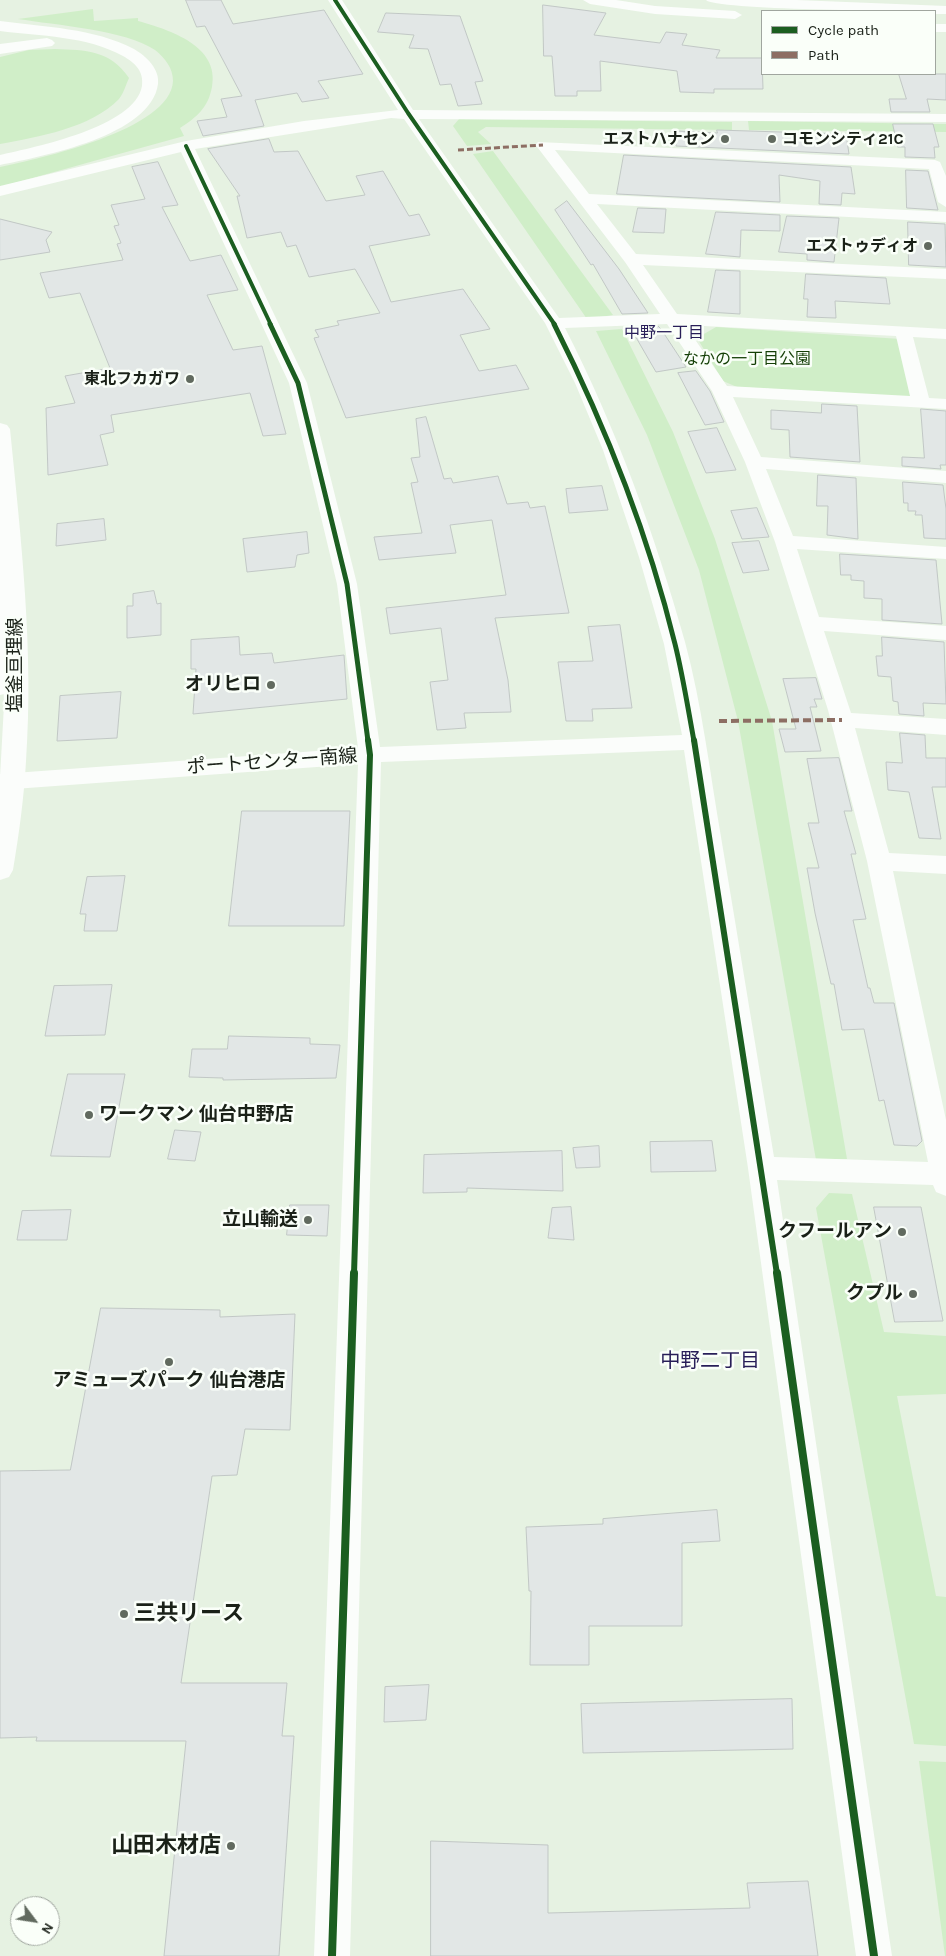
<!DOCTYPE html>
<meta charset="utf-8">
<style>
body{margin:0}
#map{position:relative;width:946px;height:1956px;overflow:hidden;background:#e6f2e2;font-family:Karla,sans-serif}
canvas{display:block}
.legend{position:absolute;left:761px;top:10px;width:175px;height:65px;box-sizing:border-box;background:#fafff9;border:1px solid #a0a69f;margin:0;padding:6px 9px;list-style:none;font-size:15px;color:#1a2118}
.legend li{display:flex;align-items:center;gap:10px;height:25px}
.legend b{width:25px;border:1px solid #a0a69f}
.north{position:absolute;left:10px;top:1896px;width:50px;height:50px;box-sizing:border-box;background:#fafff9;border:1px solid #a0a69f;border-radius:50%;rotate:121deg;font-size:14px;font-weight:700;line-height:20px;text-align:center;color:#1a2118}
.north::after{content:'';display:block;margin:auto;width:18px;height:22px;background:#616a5f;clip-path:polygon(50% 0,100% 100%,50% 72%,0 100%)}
</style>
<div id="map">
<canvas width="946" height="1956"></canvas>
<ul class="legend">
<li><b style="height:6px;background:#1b5e20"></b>Cycle path</li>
<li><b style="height:6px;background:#8d6e63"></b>Path</li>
</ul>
<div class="north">N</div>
</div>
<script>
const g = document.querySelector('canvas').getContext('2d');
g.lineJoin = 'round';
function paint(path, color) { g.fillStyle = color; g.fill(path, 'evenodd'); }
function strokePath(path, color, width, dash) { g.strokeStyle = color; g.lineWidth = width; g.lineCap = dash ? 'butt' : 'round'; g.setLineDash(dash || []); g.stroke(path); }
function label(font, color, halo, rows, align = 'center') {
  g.font = font + ' Karla,"Noto Sans JP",sans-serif'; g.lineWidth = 5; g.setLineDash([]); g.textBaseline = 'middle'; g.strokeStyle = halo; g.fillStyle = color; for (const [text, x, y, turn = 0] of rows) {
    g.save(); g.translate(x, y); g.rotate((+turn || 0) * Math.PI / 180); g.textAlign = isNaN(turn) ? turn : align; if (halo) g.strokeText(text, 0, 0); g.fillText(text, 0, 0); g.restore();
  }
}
paint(new Path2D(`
 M93,9L94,21L138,18V21C170,30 220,46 212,87C208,108 197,117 180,128L184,136L0,187V167C38,159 171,130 173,81C173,68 165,58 155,50C126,30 55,25 18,19Z
 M55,49C86,50 110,50 129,78C126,84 124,93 119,99C91,128 38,137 0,144V57L29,50Z
 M459,119L732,122V130L486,127L478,132L491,144L467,146L453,126Z
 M748,121L946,124V132L749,130Z
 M493,151L613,315L587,319L473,154Z
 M716,327L901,339L912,397L737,387L723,381L697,338Z
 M622,329L673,432L715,539L772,721L847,1159L816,1160L738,721L699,570L647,435L596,331Z
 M829,1193L852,1194L884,1332L946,1336V1394L897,1396L936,1596L946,1597V1746L914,1744L816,1208Z
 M919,1761L946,1762V1956H945Z`), '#d0eec8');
const building = new Path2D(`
 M186,0H221L233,24L324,10L363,74L318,81L329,98L302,102L297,93L255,100L264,126L203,136L197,121L227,117L221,99L242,96L205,26L197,27Z
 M543,5L606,13L594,35L660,43L666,32L687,34L682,45L720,50L716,58H762L763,89H714V93L680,92L677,71L600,61L601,91H577V96H555L552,56H544Z
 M386,13L460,16L483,81L475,82L482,104L458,106L451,84L440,85L428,49L409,48L414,35L378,32Z
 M899,74H946V100L927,99L930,112H891L889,99H906Z
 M893,124H933L939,147H934L935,158L905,157V147H898Z
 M717,130L846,134L849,154L676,146L677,131L717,133Z
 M269,139L274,152L298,151L326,201L365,195L356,176L383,171L409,216L419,214L430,235L369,246L391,302L463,289L490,329L460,335L479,371L516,365L529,389L346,418L314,338L319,337L315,330L339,325L337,321L380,313L355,269L309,277L296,245L287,247L281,232L247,238L237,196H240L208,149Z
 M624,155L851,167L855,194L842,193L841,205L819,204L820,181L779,175L780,202L617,194Z
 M158,162L178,205L162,207L190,261L221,255L238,290L207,295L233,350L262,346L286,434L263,436L250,393L111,415L114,432L100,435L108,465L48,475L46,408L75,403L65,376L110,368L80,293L49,298L40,273L123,260L117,244L121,243L114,226L119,225L111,205L145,199L132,167Z
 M906,170L928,171L938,210L907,208Z
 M567,201L619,269L648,313L622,314L593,264L591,265L555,210Z
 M638,208L666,209L664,233L633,232Z
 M716,212L780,215V231L741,230L740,257L706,254Z
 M787,216L839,218L834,262L807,260V254L779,252Z
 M0,219L52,232L46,240L50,252L0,260Z
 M908,222L945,224L946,267L909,265Z
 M716,270L740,271V314L708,312Z
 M806,274L886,278L890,304L835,301L836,318L807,317L808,299H804Z
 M658,326L661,329L686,367L656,372L630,327Z
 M696,371L710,391L724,422L705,425L678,373Z
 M822,404L857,406L860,462L790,457L789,430L771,429V410L821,413Z
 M921,409L946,411V465H940L941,469L902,466V457L924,458Z
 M426,417L444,479L451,478L453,483L498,476L507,504L528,502L530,508L545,506L569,613L495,618L508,680L511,712L464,713L466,728L437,730L430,682L448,680L441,628L390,634L386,608L506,595L492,520L450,525L456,553L379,560L374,537L422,533L411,483L418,482L411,458L420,457L416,419Z
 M717,428L736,470L706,473L688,432Z
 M818,475L856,478L858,539L827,535L828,506H817Z
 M903,482L943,485L946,509V539L924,538L922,515H915L916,511H908V503H904Z
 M602,486L608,510L569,513L566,489Z
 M757,508L769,537L742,539L731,511Z
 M104,519L106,540L56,546L57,524Z
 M307,532L309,553L297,555L295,567L247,572L243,539Z
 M759,541L769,570L743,573L732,543Z
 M840,554L936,560L942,624L882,620V599L864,598V581L851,580V575H841Z
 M154,591L157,604L161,603V635L127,638V606H133V594Z
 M620,625L632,708L592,709L593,721H566L558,662L593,661L588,627Z
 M239,637L240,655L272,653L274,663L344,655L347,699L193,714L196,669H191V640Z
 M882,637L944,642L946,704L923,703L924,716L899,714L898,702L893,701L891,677L878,676L876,656H882Z
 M816,678L822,699H814L817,707H810L821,751L785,752L779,729H796L783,679Z
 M121,692L117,738L57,741L60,696Z
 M900,733L925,735L926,758H946V787H932L941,839L919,838L909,792L888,790L886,762L902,763Z
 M839,758L852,811H844L856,854H851L866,919L853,920L868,988H870L874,1003H894L922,1141L917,1146L894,1145L884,1100L879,1101L864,1029L842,1030L834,984H831L815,913L807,868H819L808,823H819L807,759Z
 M242,811H350L344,926H229Z
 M125,876L117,931H84L86,914H80L87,877Z
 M112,985L105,1035L45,1036L54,986Z
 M229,1036L310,1038V1044L340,1045L336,1078L223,1080V1078L189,1077L192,1049H227Z
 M68,1074H125L110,1157L51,1156Z
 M175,1130L201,1132L195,1161L168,1159Z
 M712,1141L716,1171L651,1172L650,1142Z
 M599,1146L600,1167L576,1168L573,1148Z
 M562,1151L563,1191L467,1188V1192L423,1193L424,1155Z
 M290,1205H329L327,1236L287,1235Z
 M571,1207L574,1240L548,1238L552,1208Z
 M874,1207H921L943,1321L895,1322Z
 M71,1210L67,1240H17L22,1211Z
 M101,1308L220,1310V1317L295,1314L290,1430L245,1429L237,1475L212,1476L181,1683H287L282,1736H294L279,1956H164L186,1741H36L37,1737L0,1738V1471L70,1470Z
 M717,1510L720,1541L682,1543V1626H589V1665H530L531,1591H529L526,1527L603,1524V1519Z
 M429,1685L426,1720L384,1722L385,1687Z
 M792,1699L793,1749L583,1753L581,1704Z
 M431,1841L548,1845V1913L750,1908L747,1883L808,1881L818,1956H431Z`);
paint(building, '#e2e7e6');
strokePath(building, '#c1c7c5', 1);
paint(new Path2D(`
 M328,0H342L413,110L946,114V122L419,119L559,318L660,314L625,262L538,148L535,145L538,142L935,160L940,162L946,176V207L938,202L929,169L555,150L589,194L946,212V222L597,204L636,254L946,269V279L643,265L677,314L946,329V339L913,337L929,398L946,399V409L733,397L761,457L946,471V483L766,469L793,536L946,547V559L797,549L819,617L946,626V640L824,631L851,713L946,719V735L855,728L889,853L946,856V874L893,871L946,1120V1196L936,1192L933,1185L777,1180L892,1956H856L748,1168L684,750L381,762L350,1956H314L358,764L0,790V774L358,748L337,584L289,383L181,152L0,196V186L186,141L304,121L398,110ZM391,118L404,119L545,323L575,383L603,450L639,557L664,644L682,735L380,747L357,584L307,383L195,149ZM667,324L712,391L745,462L775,542L828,710L867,861L928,1162L774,1157C756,1050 739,944 721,837C710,773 702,705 685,642C655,534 616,428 565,328ZM685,325L896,336L910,396L727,386Z
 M583,0H616L655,6L735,11L742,15L735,19L655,14L590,4Z
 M706,0H796L946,6V14H935V11C908,11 714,10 706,0Z
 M935,24H946V32H935Z`), '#fbfdfb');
paint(new Path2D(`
 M0,423L7,425L10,429C21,539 34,651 26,761C24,798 19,834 13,870L9,877L0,880V777L4,705L0,561Z`), '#fbfdfb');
paint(new Path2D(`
 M0,21C44,27 94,28 134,49C146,56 160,69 158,84C151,136 43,156 0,165V155C35,147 135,127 142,86C144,71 135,63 123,56C87,36 40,36 0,31Z
 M47,38L52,40L55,43L52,46L0,54V44Z
 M0,504L8,506L11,511L14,578L12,687L8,693L0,695Z`), '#fbfdfb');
strokePath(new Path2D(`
 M458,150L543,145`), '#8d6e63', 3, [6, 3]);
strokePath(new Path2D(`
 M719,721L842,720`), '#8d6e63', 4, [8, 4]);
strokePath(new Path2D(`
 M335,0L408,113L555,325
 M186,146L271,325`), '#1b5e20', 4);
strokePath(new Path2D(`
 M270,324L298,383L347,584L368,741
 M554,324C605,425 648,534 675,644C683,676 688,709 694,741`), '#1b5e20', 5);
strokePath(new Path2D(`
 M694,740L777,1274
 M354,1274L370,755L368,740`), '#1b5e20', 6);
strokePath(new Path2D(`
 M777,1273L874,1956
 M332,1956L354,1273`), '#1b5e20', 8);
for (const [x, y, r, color] of [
 [725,139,5,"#616a5f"],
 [772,139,5,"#616a5f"],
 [928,246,5,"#616a5f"],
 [190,379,5,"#616a5f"],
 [271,685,5,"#616a5f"],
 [89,1115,5,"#616a5f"],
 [308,1220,5,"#616a5f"],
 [902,1232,5,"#616a5f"],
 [913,1294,5,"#616a5f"],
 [169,1362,5,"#616a5f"],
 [124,1614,5,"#616a5f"],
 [231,1846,5,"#616a5f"]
]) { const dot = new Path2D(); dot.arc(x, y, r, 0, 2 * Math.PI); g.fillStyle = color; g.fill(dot); strokePath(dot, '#fafff9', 2); }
label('bold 16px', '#1a2118', '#fafff9', [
 ["エストハナセン",715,139],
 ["コモンシティ21C",782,139,"left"],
 ["エストゥディオ",918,246],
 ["東北フカガワ",180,379]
], 'right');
label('16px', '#281e58', '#fafff9', [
 ["中野一丁目",664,333]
]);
label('16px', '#143f06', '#fafff9', [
 ["なかの一丁目公園",747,359]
]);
label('19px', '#1a2118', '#fafff9', [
 ["塩釜亘理線",16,665,-90],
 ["ポートセンター南線",272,762,-4]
]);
label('bold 19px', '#1a2118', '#fafff9', [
 ["オリヒロ",261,685],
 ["ワークマン 仙台中野店",99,1115,"left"],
 ["立山輸送",298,1220],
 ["クフールアン",892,1232],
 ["クプル",903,1294],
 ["アミューズパーク 仙台港店",169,1381,"center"]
], 'right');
label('20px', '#281e58', '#fafff9', [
 ["中野二丁目",710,1361]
]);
label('bold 22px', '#1a2118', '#fafff9', [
 ["三共リース",134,1614],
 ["山田木材店",221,1846,"right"]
], 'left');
</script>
